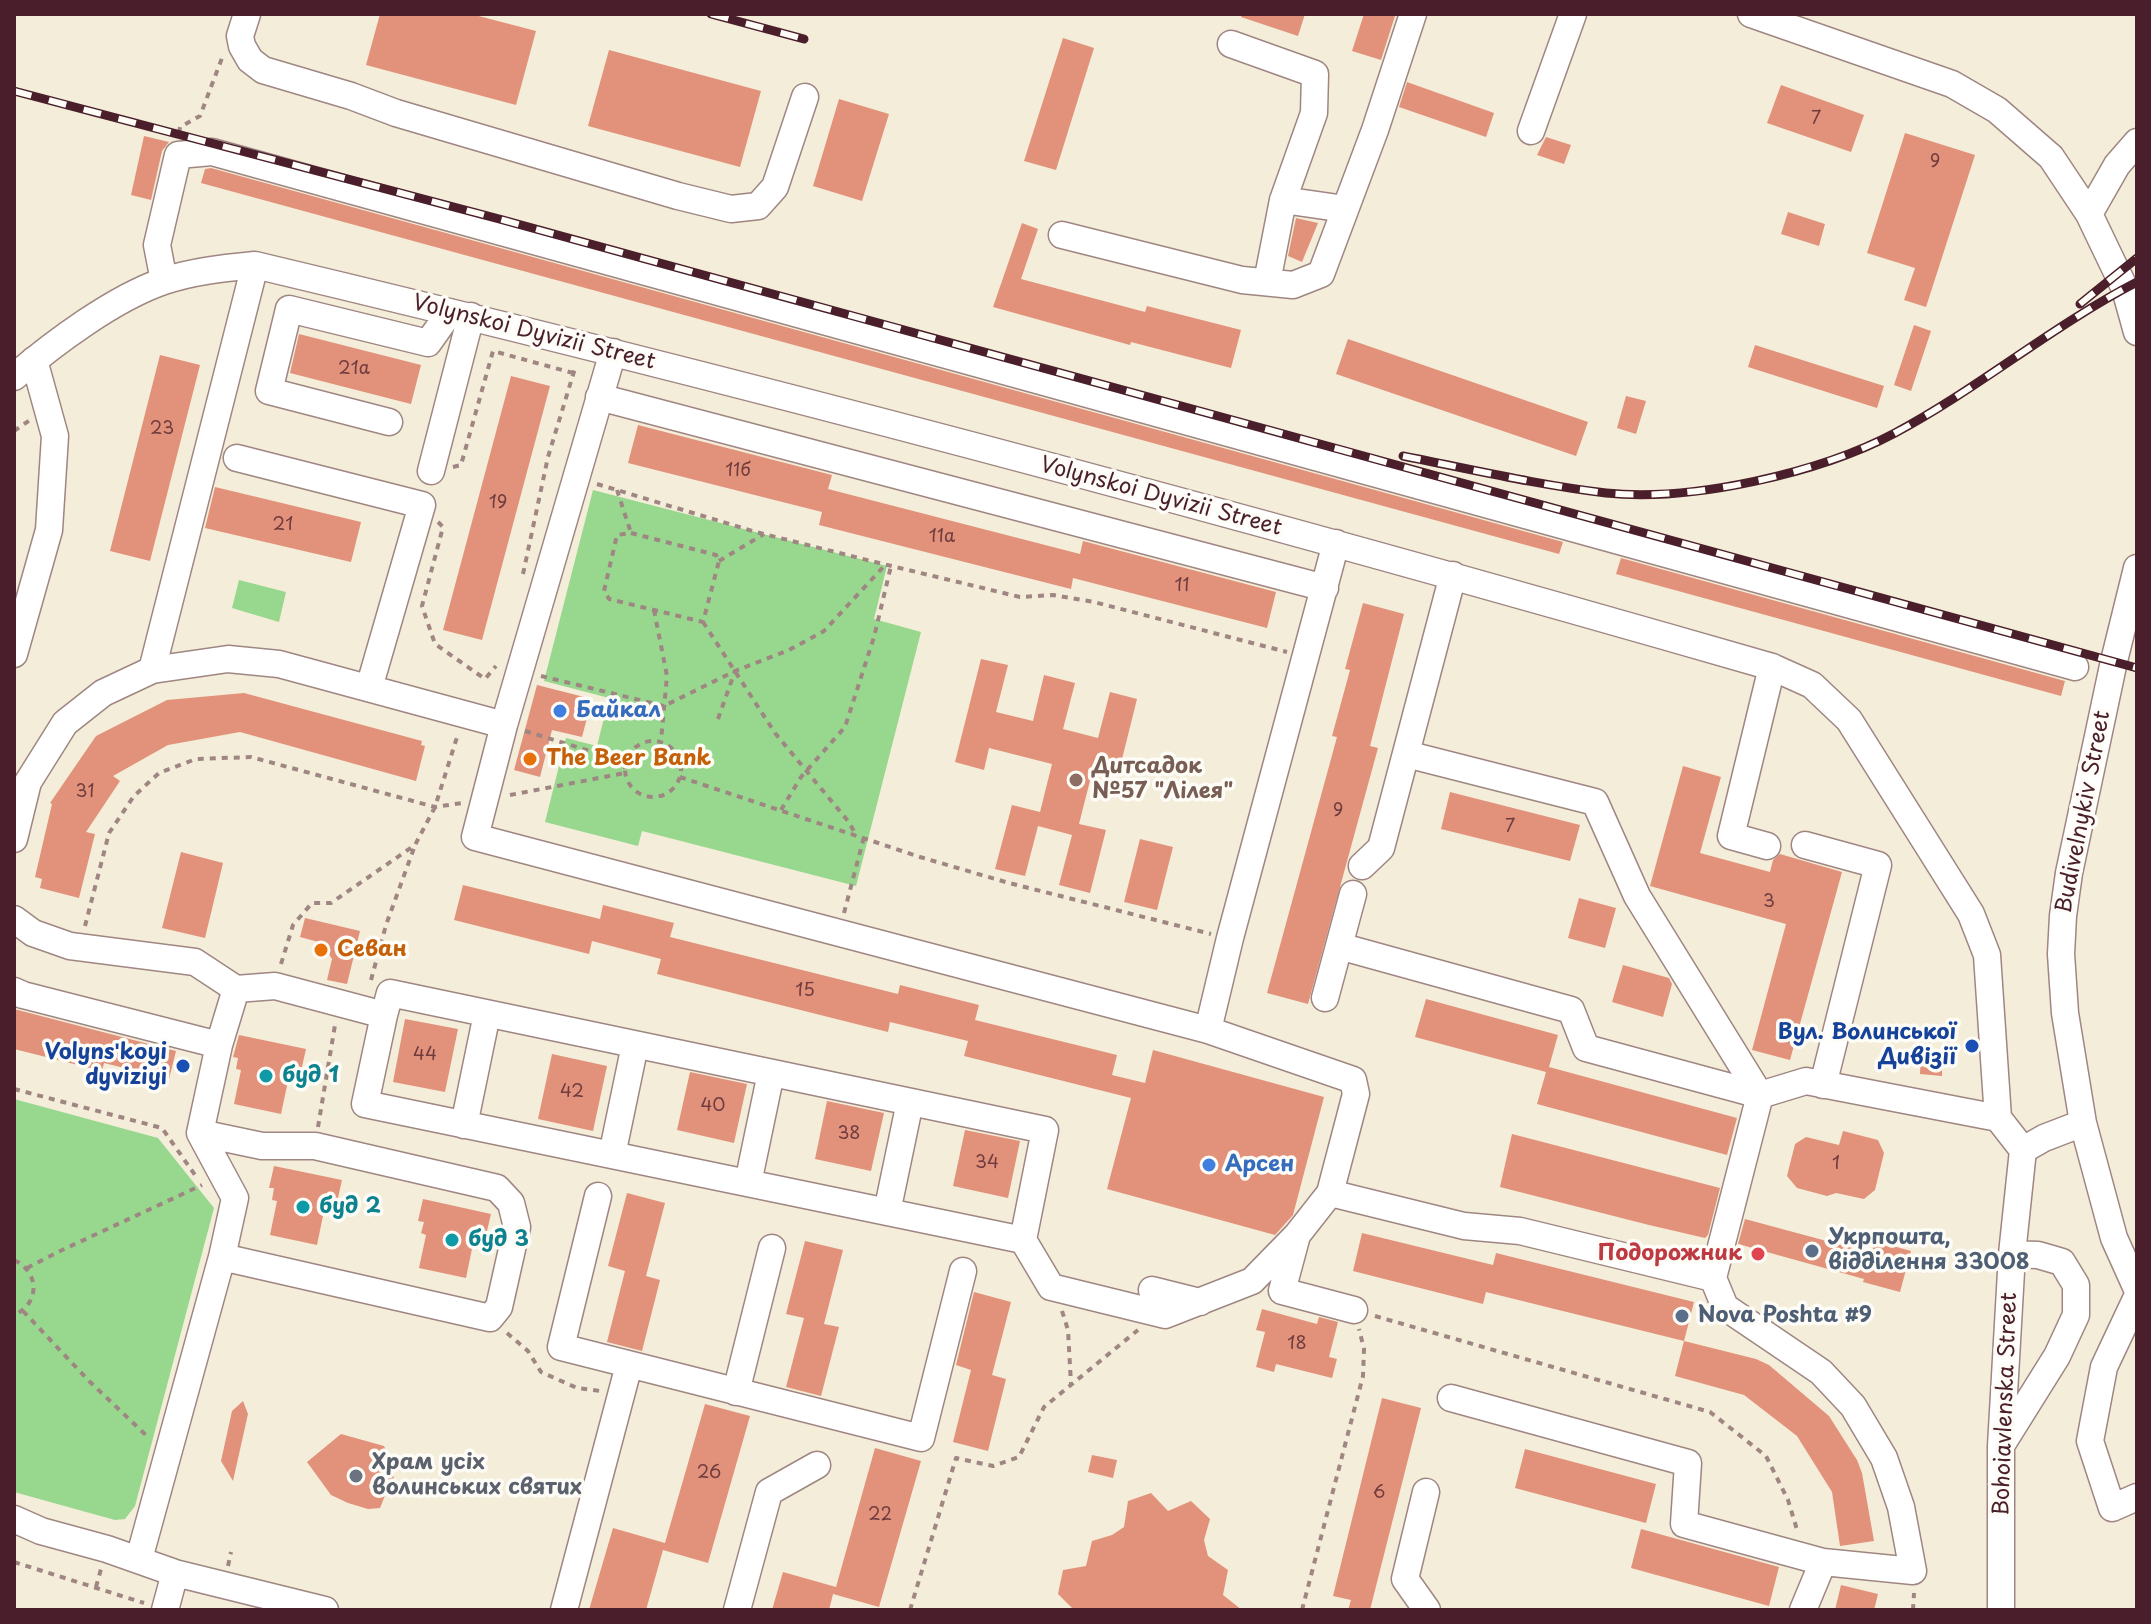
<!DOCTYPE html>
<meta charset="utf-8">
<style>
body{margin:0}
#map{position:relative;width:2151px;height:1624px;overflow:hidden;background:#f4edd9;font-family:"Playpen Sans",sans-serif}
canvas{display:block}
.frame{position:absolute;inset:0;border:16px solid #4a1f2b;pointer-events:none}
</style>
<div id="map">
<canvas width="2151" height="1624"></canvas>
<div class="frame"></div>
</div>
<script>
const g = document.querySelector('canvas').getContext('2d');
g.lineJoin = 'round';
function paint(path, color) { g.fillStyle = color; g.fill(path, 'evenodd'); }
function strokePath(path, color, width, dash) { g.strokeStyle = color; g.lineWidth = width; g.lineCap = dash ? 'butt' : 'round'; g.setLineDash(dash || []); g.stroke(path); }
function label(font, color, halo, rows, align = 'center') {
  g.font = font + ' "Playpen Sans",sans-serif'; g.lineWidth = 7; g.setLineDash([]); g.textBaseline = 'middle'; g.strokeStyle = halo; g.fillStyle = color; for (const [text, x, y, turn = 0] of rows) {
    g.save(); g.translate(x, y); g.rotate((+turn || 0) * Math.PI / 180); g.textAlign = isNaN(turn) ? turn : align; if (halo) g.strokeText(text, 0, 0); g.fillText(text, 0, 0); g.restore();
  }
}
paint(new Path2D(`
 M593,490L887,566L874,619L921,632L856,886L642,831L638,846L545,822L566,738L597,746L609,698L544,681Z
 M239,580L286,592L279,622L232,608Z
 M14,1099L158,1138L214,1208L135,1506L125,1519L115,1520L14,1492Z`), '#97d88e');
paint(new Path2D(`
 M380,14H471L536,31L516,105L366,65Z
 M1242,14H1305L1298,36L1241,17Z
 M1364,14L1395,16L1381,60L1352,51Z
 M1063,38L1094,48L1056,170L1024,161Z
 M609,50L761,91L740,167L588,126Z
 M1407,82L1494,113L1486,137L1399,107Z
 M1781,85L1864,115L1851,152L1767,123Z
 M839,99L889,114L862,201L813,186Z
 M1905,133L1975,155L1926,307L1904,300L1915,268L1867,253Z
 M144,136L169,142L162,151L151,200L131,195Z
 M1546,137L1571,145L1564,164L1537,155Z
 M211,168L1563,542L1559,554L201,183L205,169Z
 M1788,212L1825,224L1819,246L1781,234Z
 M1296,218L1318,223L1302,262L1288,256Z
 M1022,223L1038,229L1021,279L1145,312L1147,306L1241,330L1231,368L1131,342L1130,345L993,307Z
 M1914,325L1931,331L1911,391L1894,385Z
 M299,334L421,365L411,404L290,373Z
 M1348,339L1588,422L1576,456L1336,374Z
 M1755,345L1884,386L1877,408L1748,367Z
 M160,355L200,365L150,561L110,551Z
 M511,376L550,386L482,640L443,630Z
 M1626,396L1646,401L1636,434L1617,428Z
 M638,425L832,475L828,489L1080,554L1083,541L1276,592L1267,628L1073,578L1071,589L819,525L822,512L628,463Z
 M215,487L361,522L351,562L205,528Z
 M1621,558L2065,681L2061,696L1616,574Z
 M1363,603L1404,614L1370,746L1378,748L1308,1004L1267,993L1337,737L1332,736L1350,670L1345,669Z
 M981,659L1008,665L996,712L1033,721L1044,675L1075,683L1063,729L1098,738L1110,692L1137,699L1120,767L1095,761L1079,824L1106,830L1090,893L1059,885L1072,835L1038,826L1025,876L995,869L1012,805L1040,812L1052,764L989,748L984,770L955,762Z
 M537,685L592,699L582,737L552,730L540,777L514,770Z
 M244,693L422,741L421,745L425,746L416,781L240,732L168,745L113,776L120,781L86,832L95,834L79,898L40,888L42,879L35,877L52,804L50,803L96,736L167,700Z
 M1683,766L1721,777L1700,853L1770,872L1773,860L1780,854L1842,872L1790,1060L1752,1050L1786,924L1650,886Z
 M1450,792L1580,825L1570,861L1441,829Z
 M1140,839L1173,847L1157,910L1124,902Z
 M181,852L223,863L205,938L162,928Z
 M463,885L600,919L603,905L674,923L670,937L898,994L900,985L979,1005L975,1020L1117,1055L1112,1075L1145,1083L1153,1050L1324,1097L1293,1215L1275,1235L1107,1189L1131,1098L964,1056L968,1041L890,1022L888,1032L657,974L661,959L592,941L589,954L454,920Z
 M1579,898L1616,908L1605,948L1568,938Z
 M305,918L360,931L347,984L327,980L332,959L322,943L300,937Z
 M1623,965L1669,978L1672,984L1663,1017L1612,1002Z
 M1426,999L1558,1035L1549,1067L1737,1118L1727,1155L1537,1104L1546,1072L1415,1037Z
 M14,1009L176,1051L169,1079L104,1063L102,1071L14,1049Z
 M405,1019L458,1029L445,1092L393,1082Z
 M239,1035L306,1049L301,1071L294,1070L292,1081H288L281,1114L234,1104L241,1070L236,1069L238,1058L233,1057Z
 M1921,1052L1942,1054V1076L1920,1074Z
 M552,1054L607,1066L593,1131L538,1119Z
 M690,1072L747,1084L734,1143L677,1130Z
 M827,1101L884,1113L871,1171L815,1159Z
 M965,1130L1020,1141L1008,1198L953,1186Z
 M1843,1131L1878,1140L1884,1153L1875,1190L1864,1199L1836,1193L1827,1196L1797,1188L1787,1176L1795,1144L1806,1137L1839,1145Z
 M1512,1134L1720,1188L1708,1235L1705,1238L1649,1225L1500,1187Z
 M274,1166L342,1180L337,1202L330,1201L328,1212L324,1211L317,1245L270,1235L277,1201L272,1200L274,1188H269Z
 M627,1193L665,1203L646,1276L660,1280L642,1351L607,1342L625,1271L608,1266Z
 M423,1199L491,1214L486,1235L480,1234L477,1245L473,1244L466,1278L419,1268L426,1235L421,1233L424,1222L418,1221Z
 M1745,1219L1871,1253L1875,1241L1911,1251L1900,1292L1863,1282L1864,1279L1738,1244Z
 M1362,1233L1493,1265L1496,1253L1694,1302L1684,1341L1486,1292L1483,1304L1353,1271Z
 M805,1241L843,1250L824,1324L839,1327L821,1396L786,1387L804,1318L786,1314Z
 M974,1292L1011,1302L992,1375L1006,1379L988,1451L953,1442L971,1370L956,1365Z
 M1262,1309L1317,1324L1319,1317L1338,1322L1329,1357L1337,1359L1332,1378L1276,1364L1274,1372L1256,1367L1265,1332L1256,1330Z
 M1684,1341L1756,1359L1769,1365L1829,1416L1857,1460L1862,1473L1874,1541L1840,1546L1832,1492L1797,1436L1744,1395L1675,1376Z
 M1382,1398L1421,1408L1370,1610H1348L1351,1600L1333,1596Z
 M243,1401L248,1414L233,1481L221,1461L232,1411Z
 M705,1404L750,1416L708,1563L663,1550L646,1610H589L613,1528L665,1543Z
 M341,1434L384,1446L393,1465L394,1486L386,1493L380,1508L368,1509L348,1503L331,1495L307,1462Z
 M875,1448L921,1461L879,1607L833,1594L829,1610H772L783,1572L836,1587Z
 M1525,1449L1656,1484L1646,1523L1515,1488Z
 M1092,1455L1117,1460L1113,1478L1088,1472Z
 M1151,1493L1168,1511L1191,1501L1210,1519L1204,1540L1208,1556L1228,1570L1223,1595L1242,1610H1074L1058,1594L1063,1570L1086,1566L1092,1541L1112,1535L1124,1527L1128,1501Z
 M1641,1529L1779,1567L1769,1606L1631,1568Z
 M1841,1585L1878,1594L1874,1610H1835Z`), '#e2927a');
const minor = new Path2D(`
 M247,14L240,36L242,46L250,60L263,70L351,96L396,113L678,196L731,209L758,206L775,187L805,97
 M1751,14L1952,84L1997,110L2051,157L2089,214L2125,289L2137,332
 M1231,44L1315,74L1314,113L1283,200L1267,282
 M1531,131L1573,14
 M1283,200L1345,209
 M2089,214L2117,165L2137,142
 M1062,235L1242,280L1293,285L1321,274L1375,130L1413,14
 M164,281L157,245L178,155L212,152L2075,667
 M613,352L504,725L475,837L1208,1030L1230,938L1336,543
 M14,377C54,343 114,298 164,281C193,271 225,268 255,265C764,386 1269,522 1772,667L1812,685L1849,720L1971,914L1987,955L1998,1118L2023,1150
 M599,397L1325,588
 M389,422L269,391L289,309L428,343L450,312
 M237,458L422,505L369,688
 M431,471L471,316
 M2137,568L2114,661L2069,873L2063,916L2061,954L2065,1013L2083,1123L2114,1238L2137,1289
 M14,654L49,530L55,436L34,360
 M152,670L228,659L279,664L504,725
 M1406,754L1595,802L1637,896L1760,1095
 M14,839L28,782L65,723L103,693L152,670L255,265
 M1805,845L1878,865L1823,1085
 M1767,846L1731,836L1772,667
 M1362,866L1381,848L1453,575
 M14,919L33,933L70,946L195,962L236,989L219,1045L23,995L14,991
 M1339,946L1571,1010L1586,1048L1760,1095
 M236,989L275,986L384,1015L390,993L1045,1130L1023,1240L365,1104L384,1015
 M1325,998L1353,894
 M464,1125L487,1014
 M200,1133L262,1146H315L497,1188L511,1203L517,1227L499,1307L490,1318L222,1257
 M2023,1150L2044,1138L2083,1123
 M612,1155L635,1045
 M748,1183L771,1073
 M1330,1193L1464,1226L1520,1231L1713,1278
 M598,1196L561,1347L921,1438L963,1271
 M887,1212L910,1102
 M1296,1239L1282,1291L1354,1310
 M1023,1240L1051,1287L1165,1315L1252,1281L1297,1235L1330,1193L1356,1094L1353,1080L1208,1030
 M1152,1290L1200,1302
 M2137,1297L2104,1367L2090,1441L2112,1508L2137,1497
 M736,1392L772,1248
 M1451,1398L1688,1463L1684,1524L1823,1562
 M2002,1444L2057,1356L2076,1315V1285L2062,1262L2038,1255L2012,1254
 M1426,1492L1405,1579L1427,1610
 M14,1519L41,1531L107,1549L175,1573L325,1610
 M139,1559L222,1257L235,1198L200,1133L219,1045
 M165,1610L175,1573
 M564,1610L629,1365
 M737,1610L769,1492L817,1465
 M1803,1610L1823,1562L1913,1571L1901,1507L1884,1458L1853,1406L1821,1372L1725,1307L1713,1278L1760,1095L1806,1081L1998,1118
 M2001,1610V1446L2012,1254L2023,1150`);
strokePath(minor, '#9f8682', 29);
strokePath(new Path2D(`
 M179,133L180,127L200,116L222,58
 M14,431L30,420
 M453,467L461,465L493,351L573,373
 M597,484L756,532L875,562L1020,597L1053,595L1094,602L1287,652
 M617,490L631,533
 M438,522L443,527L422,606L435,644L485,679L496,666
 M631,533L716,555L719,561L703,622L609,599L604,591L617,535Z
 M719,561L764,534
 M523,574L548,457L576,365
 M654,610L667,676L661,741
 M703,622L775,733L848,821L855,833
 M541,676L664,706L735,671L789,650L824,631L886,564
 M718,719L735,671
 M525,731L626,762
 M625 769a28 28 0 1 1 56 0a28 28 0 1 1-56 0Z
 M680,777L920,857L1009,883L1211,934
 M510,795L625,773
 M781,810L801,777L845,727L874,637L891,566
 M844,913L864,837
 M85,926L109,833L134,796L159,773L196,759L251,757L435,807L462,803
 M281,964L293,925L312,903H331L415,845L435,807L458,734
 M371,980L386,925L414,848
 M14,1089L162,1128L195,1175
 M318,1127L335,1025
 M14,1260C40,1272 40,1304 14,1315
 M27,1268L60,1251L202,1185
 M23,1311L89,1381L149,1438
 M1062,1311L1068,1330L1071,1384
 M1375,1316L1710,1412L1766,1456L1788,1500L1798,1533
 M507,1333L528,1351L541,1372L577,1388L600,1391
 M14,1562L144,1603
 M228,1566L231,1552
 M96,1587L101,1569
 M910,1610L956,1458L993,1466L1019,1457L1044,1407L1138,1330
 M1302,1610L1363,1376L1364,1349L1359,1329
 M1913,1610L1914,1593`), '#9f8682', 4, [6, 6]);
strokePath(minor, '#fff', 26);
const rail = new Path2D(`
 M711,14L804,39
 M14,91L503,220L2137,668
 M2080,304L2137,258
 M1403,456C1470,469 1538,485 1606,493C1691,502 1820,473 1895,433C1979,388 2052,326 2137,282`);
strokePath(rail, '#4a1f2b', 9);
strokePath(rail, '#fdfcf7', 6, [18]);
for (const [x, y, r, color] of [
 [560,711,8,"#3f7fe0"],
 [530,759,8,"#e8710a"],
 [1076,780,8,"#8d6e63"],
 [321,950,8,"#e8710a"],
 [1972,1046,8,"#1a4fb4"],
 [183,1066,8,"#1a4fb4"],
 [266,1076,8,"#0f9aa8"],
 [1209,1165,8,"#3f7fe0"],
 [303,1207,8,"#0f9aa8"],
 [452,1240,8,"#0f9aa8"],
 [1812,1251,8,"#5c6f8a"],
 [1758,1254,8,"#e0444e"],
 [1682,1316,8,"#5c6f8a"],
 [356,1476,8,"#6b7280"]
]) { const dot = new Path2D(); dot.arc(x, y, r, 0, 2 * Math.PI); g.fillStyle = color; g.fill(dot); strokePath(dot, '#fdfcf7', 3); }
label('18px', '#703c3f', null, [
 ["7",1816,119],
 ["9",1935,162],
 ["21а",354,369],
 ["23",162,429],
 ["11б",738,471],
 ["19",498,503],
 ["21",283,525],
 ["11а",942,537],
 ["11",1182,586],
 ["31",85,792],
 ["9",1338,811],
 ["7",1510,827],
 ["3",1769,902],
 ["15",805,991],
 ["44",425,1055],
 ["42",572,1092],
 ["40",713,1106],
 ["38",849,1134],
 ["34",987,1163],
 ["1",1836,1164],
 ["18",1297,1344],
 ["26",709,1473],
 ["6",1379,1493],
 ["22",880,1515]
]);
label('22px', '#4a1f2b', '#fdfcf7', [
 ["Volynskoi Dyvizii Street",534,333,14],
 ["Volynskoi Dyvizii Street",1161,497,15],
 ["Budivelnykiv Street",2084,812,-79],
 ["Bohoiavlenska Street",2006,1404,-88]
]);
label('bold 22px', '#366cbe', '#fdfcf7', [
 ["Байкал",576,711],
 ["Арсен",1225,1165]
], 'left');
label('bold 22px', '#c56008', '#fdfcf7', [
 ["The Beer Bank",546,759],
 ["Севан",337,950]
], 'left');
label('bold 22px', '#785e54', '#fdfcf7', [
 ["Дитсадок",1092,767],
 ["№57 \"Лілея\"",1092,792]
], 'left');
label('bold 22px', '#164399', '#fdfcf7', [
 ["Вул. Волинської",1956,1033],
 ["Дивізії",1956,1058],
 ["Volynsʹkoyi",167,1053],
 ["dyviziyi",167,1078]
], 'right');
label('bold 22px', '#0d838f', '#fdfcf7', [
 ["буд 1",282,1076],
 ["буд 2",319,1207],
 ["буд 3",468,1240]
], 'left');
label('bold 22px', '#4e5e75', '#fdfcf7', [
 ["Укрпошта,",1828,1238],
 ["відділення 33008",1828,1263],
 ["Nova Poshta #9",1698,1316]
], 'left');
label('bold 22px', '#be3a42', '#fdfcf7', [
 ["Подорожник",1742,1254]
], 'right');
label('bold 22px', '#5b616d', '#fdfcf7', [
 ["Храм усіх",372,1463],
 ["волинських святих",372,1488]
], 'left');
</script>
